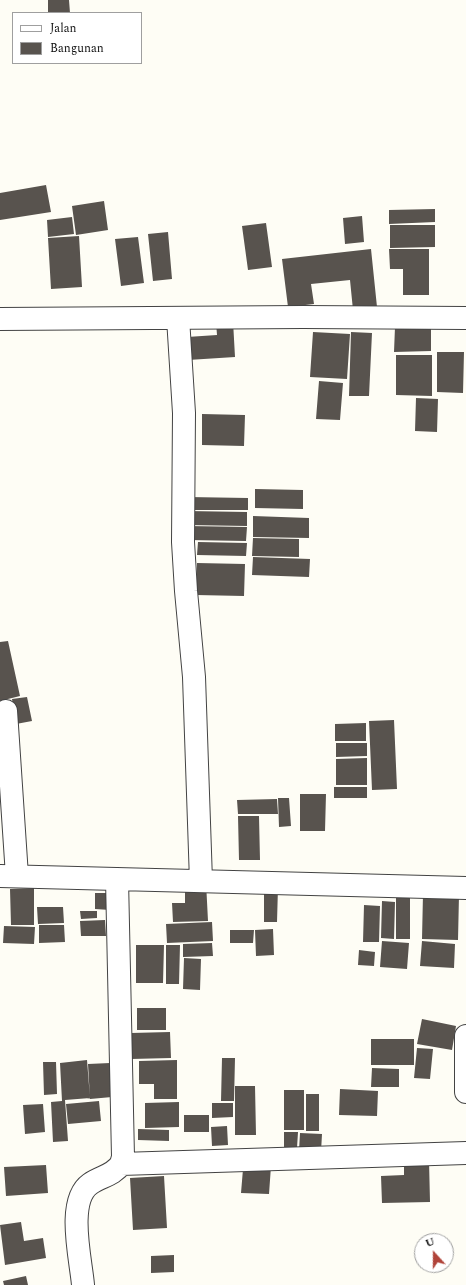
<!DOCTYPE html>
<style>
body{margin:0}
#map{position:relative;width:466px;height:1285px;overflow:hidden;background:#fefdf5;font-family:Spectral,serif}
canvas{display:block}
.legend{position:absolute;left:12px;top:12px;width:130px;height:52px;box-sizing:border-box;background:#fff;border:1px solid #9f9f9f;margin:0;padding:5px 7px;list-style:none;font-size:12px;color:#101010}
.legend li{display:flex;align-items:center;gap:8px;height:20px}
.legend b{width:20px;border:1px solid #9f9f9f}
.north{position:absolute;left:414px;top:1233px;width:40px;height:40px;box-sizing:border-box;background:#fff;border:1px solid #9f9f9f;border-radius:50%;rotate:339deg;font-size:11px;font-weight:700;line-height:16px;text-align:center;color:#101010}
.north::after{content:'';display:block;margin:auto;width:14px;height:18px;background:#b04339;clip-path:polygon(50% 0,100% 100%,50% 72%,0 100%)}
</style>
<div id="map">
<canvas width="466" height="1285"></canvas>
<ul class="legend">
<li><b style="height:5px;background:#fff"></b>Jalan</li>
<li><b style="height:11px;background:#58534e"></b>Bangunan</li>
</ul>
<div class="north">U</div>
</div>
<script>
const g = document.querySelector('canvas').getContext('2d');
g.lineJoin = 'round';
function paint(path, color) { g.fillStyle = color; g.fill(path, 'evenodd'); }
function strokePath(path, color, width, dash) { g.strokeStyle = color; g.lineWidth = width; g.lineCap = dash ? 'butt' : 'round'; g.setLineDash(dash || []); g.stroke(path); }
paint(new Path2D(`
 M48,0H69L70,13H48Z
 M46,185L51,212L0,220V193Z
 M104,201L108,230L76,235L72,206Z
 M435,209V222L389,224V210Z
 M362,216L364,242L345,244L343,218Z
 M72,217L74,234L48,237L47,220Z
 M266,223L272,267L248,270L242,226Z
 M390,225H435V247L390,248Z
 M168,232L172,279L153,281L148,234Z
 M79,236L82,287L51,289L48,238Z
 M138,237L144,283L121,286L115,239Z
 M371,249L377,307L353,310L350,280L311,284L314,304L288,307L282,259Z
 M389,249H429V295H403V269H390Z
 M233,321L235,357L188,360L187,337L217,335L216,322Z
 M395,327H431V351L394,352Z
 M313,332L350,334L347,379L310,377Z
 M351,332L372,333L369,396H349Z
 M437,352H464L463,393L437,392Z
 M396,355H432V396L396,395Z
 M319,381L343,383L340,420L316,419Z
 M416,398L438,399L437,432L415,431Z
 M202,414L245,415L244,446L202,445Z
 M255,489L303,490V509L255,508Z
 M188,497L248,498V510H188Z
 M187,511L247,512V526L187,525Z
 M253,516L309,518V538L253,537Z
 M188,526L247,527L246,541L188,540Z
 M253,538L299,539V557L252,556Z
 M198,542L247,543L246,556L197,555Z
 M253,557L310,559L309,577L252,575Z
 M197,563L245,564L244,596L196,595Z
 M8,641L20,696L0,701V642Z
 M27,697L32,721L16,724L12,699Z
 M394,720L397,789L372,790L369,721Z
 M366,723V741H335V724Z
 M336,743H367V756L336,757Z
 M367,758V785H336V759Z
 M334,787H367V798H334Z
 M300,794H326L325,831H300Z
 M278,798H289L291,826L279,827Z
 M277,799L278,814H238L237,800Z
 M238,816H259L260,860H239Z
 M206,882L208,921L173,922L172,903H185V883Z
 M264,887H278L277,922H264Z
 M34,888V925H11L10,889Z
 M95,893H110V910L95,909Z
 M423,894L459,895L458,940L422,939Z
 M396,898H410V939H396Z
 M382,901L395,902L394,939L381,938Z
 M364,905L380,906L379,942H363Z
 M37,907H63L64,923L38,924Z
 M80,911H97V918L81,919Z
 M105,920L106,936H81L80,921Z
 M212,922L213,941L167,943L166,924Z
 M39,925H64L65,942L39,943Z
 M4,926L35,927L34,944L3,943Z
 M273,929L274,955L256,956L255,930Z
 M230,930H254L253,943H230Z
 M382,941L409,943L407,969L380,967Z
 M422,941L455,944L454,968L420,966Z
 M212,943L213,956L183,957V944Z
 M136,945H164L163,983H136Z
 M166,945H180L179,984H166Z
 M359,950L375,952L374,966L358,965Z
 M184,958L201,959L200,990L183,989Z
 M137,1008H166V1030H137Z
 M422,1019L456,1026L452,1050L417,1044Z
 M170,1032L171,1058L131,1059V1033Z
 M371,1039H414V1065H371Z
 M417,1048L433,1049L430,1079L414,1078Z
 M222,1058H235L234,1101H221Z
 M87,1060L90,1098L65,1100L68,1141L53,1142L51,1102L62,1101L60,1063Z
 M177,1060V1099H154V1084H139V1061Z
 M43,1062H56L57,1094L44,1095Z
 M110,1063L112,1097L90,1099L88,1064Z
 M372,1068L399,1069V1087H371Z
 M235,1086H255L256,1135H235Z
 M340,1089L378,1091L377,1116L339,1115Z
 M284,1090H304V1130H284Z
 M306,1094H319V1131H306Z
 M99,1101L101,1121L68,1124L66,1104Z
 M179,1102V1127L145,1128V1103Z
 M212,1103H233V1117L212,1118Z
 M43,1104L45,1132L25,1134L23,1105Z
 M184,1115H209V1132H184Z
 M227,1126L228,1145L212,1146L211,1127Z
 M138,1129L169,1130V1141L138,1140Z
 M284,1132H298L297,1148H284Z
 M300,1133L322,1134L321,1152L299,1151Z
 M404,1160H429L430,1202L382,1203L381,1176L404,1175Z
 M46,1165L48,1193L6,1196L4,1167Z
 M271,1166L269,1194L241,1193L243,1169Z
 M164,1176L167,1228L133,1230L130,1178Z
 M21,1222L24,1241L43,1238L46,1258L5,1265L0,1225Z
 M174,1255V1272L151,1273V1256Z
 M26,1276L28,1285H4L3,1281Z`), '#58534e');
const street = new Path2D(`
 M178,318L184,413L183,542L186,591L194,677L201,881
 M0,319L303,317L466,318
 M6,711L17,876
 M0,876L466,888
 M117,879L123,1157L121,1164L466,1153
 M466,1036V1092
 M83,1285C81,1260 66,1201 90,1184C101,1176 113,1176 121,1164`);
strokePath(street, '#434343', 24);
strokePath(street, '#fff', 22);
</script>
